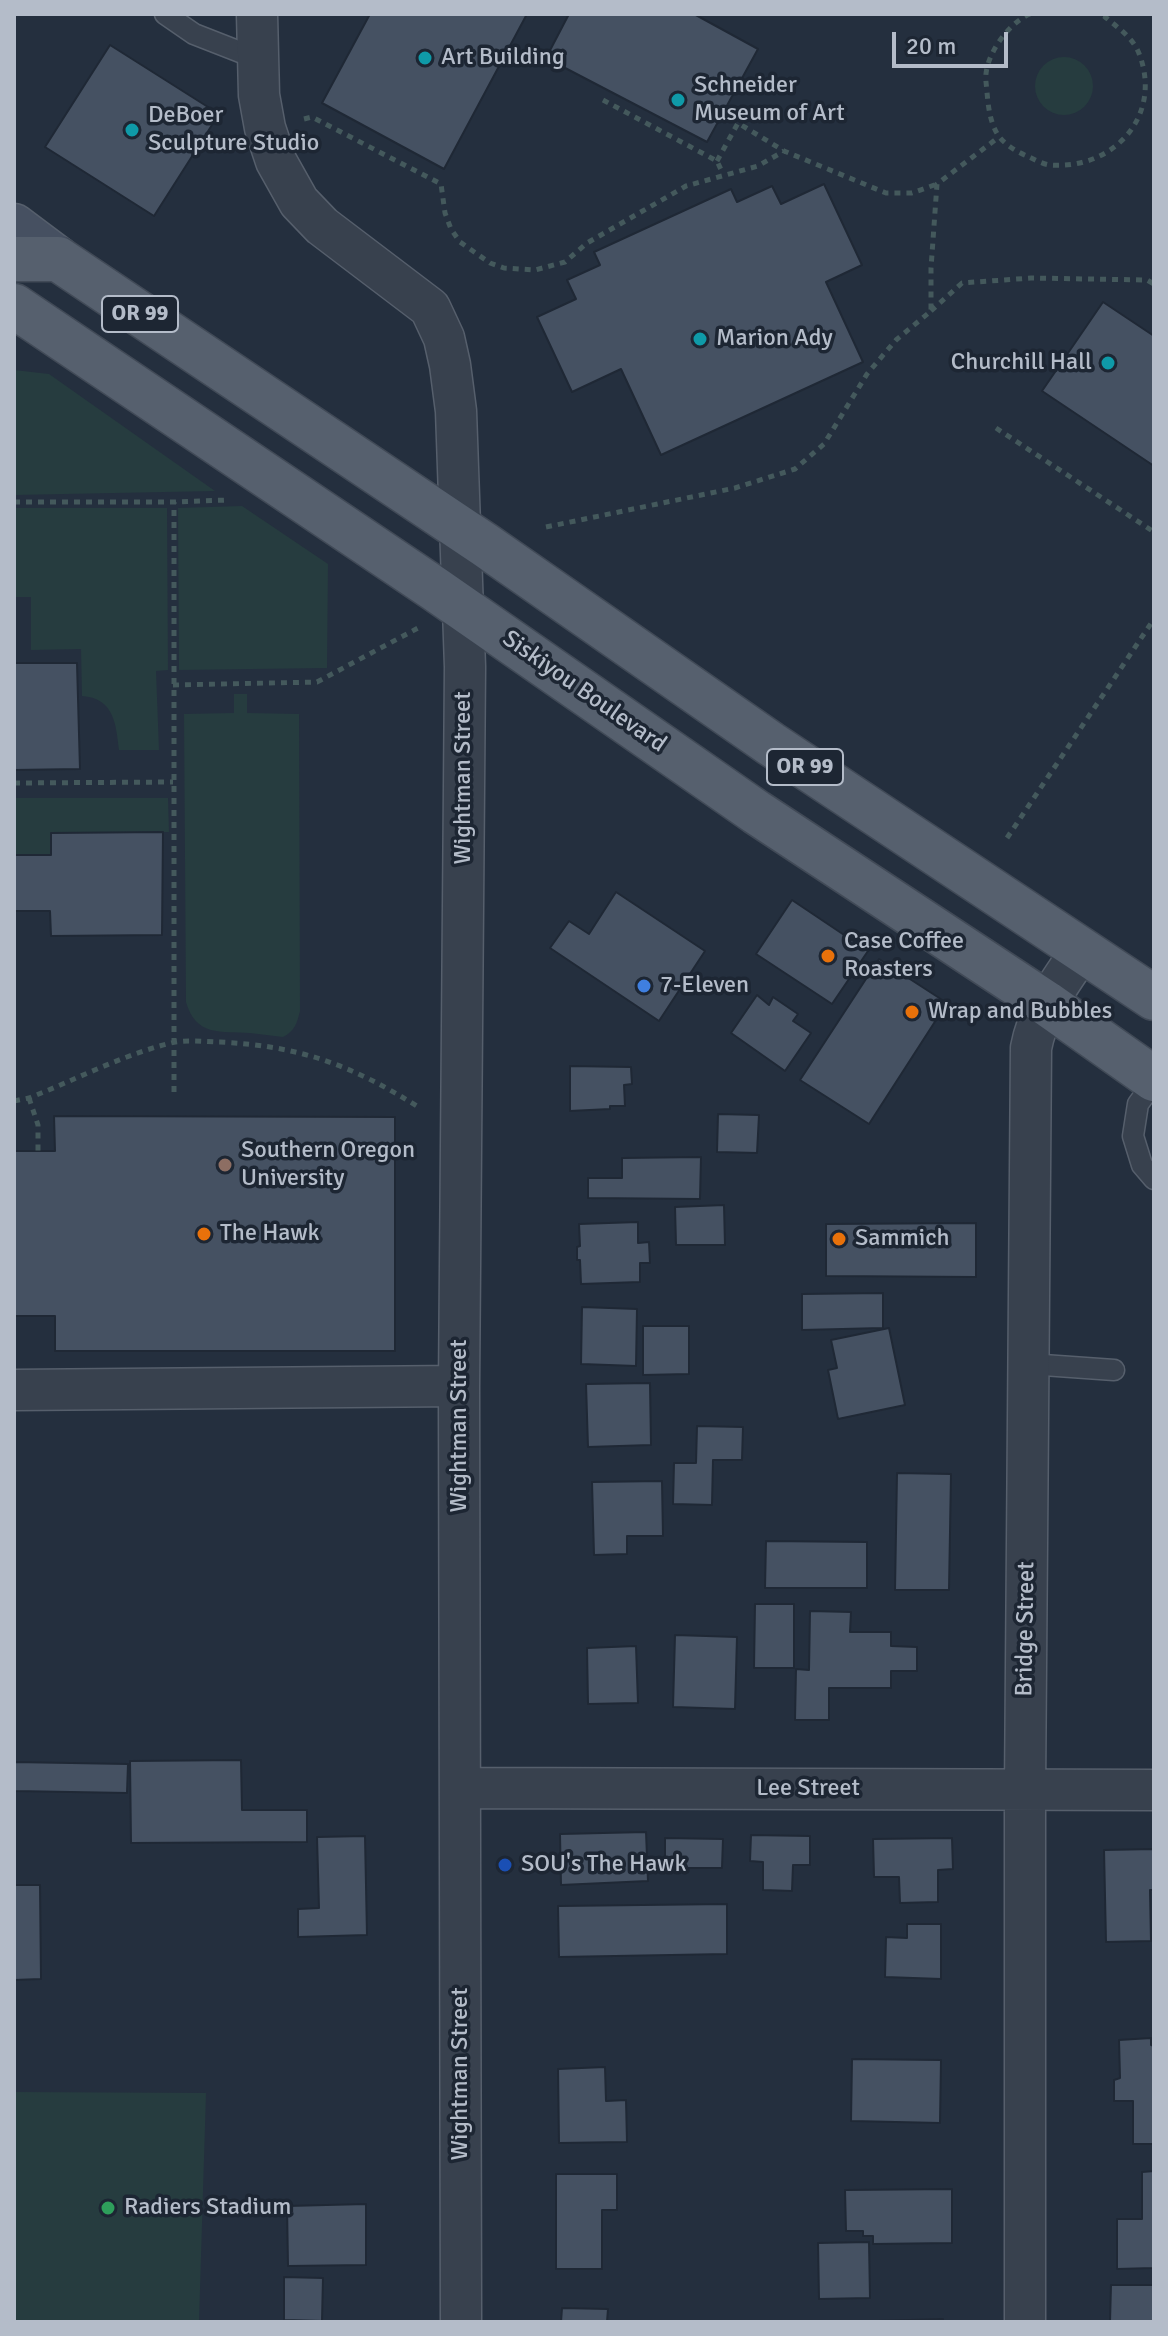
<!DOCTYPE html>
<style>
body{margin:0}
#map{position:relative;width:1168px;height:2336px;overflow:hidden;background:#242f3e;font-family:Signika,sans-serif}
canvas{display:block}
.frame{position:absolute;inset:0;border:16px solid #b4bcc9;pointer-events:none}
.scale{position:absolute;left:892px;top:32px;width:116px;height:36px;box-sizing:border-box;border:4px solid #b4bcc9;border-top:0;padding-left:10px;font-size:24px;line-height:28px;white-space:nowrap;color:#b4bcc9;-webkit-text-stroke:6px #1d2633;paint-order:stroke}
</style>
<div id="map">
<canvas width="1168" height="2336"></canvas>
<div class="frame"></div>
<div class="scale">20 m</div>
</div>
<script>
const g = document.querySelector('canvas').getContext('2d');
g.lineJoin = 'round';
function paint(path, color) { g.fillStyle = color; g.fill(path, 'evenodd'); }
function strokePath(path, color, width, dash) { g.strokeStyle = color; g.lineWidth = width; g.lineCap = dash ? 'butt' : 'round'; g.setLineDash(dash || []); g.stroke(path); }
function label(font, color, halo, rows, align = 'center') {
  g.font = font + ' Signika,sans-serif'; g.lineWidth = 7; g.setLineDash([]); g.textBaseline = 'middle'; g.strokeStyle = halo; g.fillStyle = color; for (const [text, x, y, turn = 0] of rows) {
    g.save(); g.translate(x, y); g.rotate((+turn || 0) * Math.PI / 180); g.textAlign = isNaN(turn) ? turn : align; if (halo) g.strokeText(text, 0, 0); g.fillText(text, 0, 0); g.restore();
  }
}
paint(new Path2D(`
 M1035 86a29 29 0 1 1 58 0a29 29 0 1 1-58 0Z
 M14,370L49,374L215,491L14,495Z
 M242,506L328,564L327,668L179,670L178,508Z
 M14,508H167L168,670L156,671L159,750H119C116,724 114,698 82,696L81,649L31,650V597H14Z
 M234,694H247V713L299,714L300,1011C297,1023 295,1031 283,1037C272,1036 261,1034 250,1033C221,1031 196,1037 186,1002L184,714L234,713Z
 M14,798H168L169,832L52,833L51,855H14Z
 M14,2092L206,2093L199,2322H14Z`), '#263c3f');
const building = new Path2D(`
 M370,14H527L444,169L322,103Z
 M569,14H694L758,49L707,142L546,58Z
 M110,45L219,114L154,216L45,147Z
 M824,184L862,265L826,282L863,362L661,455L621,369L572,392L537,317L576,299L567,280L600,265L594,252L731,189L737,202L772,186L781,204Z
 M1103,302L1154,336V466L1042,391Z
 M14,663H77L80,769L14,770Z
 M163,832L162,935L51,936L50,911H14V855H51V833Z
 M616,892L705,951L659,1021L550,948L569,921L589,934Z
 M792,900L868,951L832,1004L756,954Z
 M879,959L947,1003L869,1124L800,1080Z
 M757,995L769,1005L773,997L798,1014L793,1021L811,1033L785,1071L731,1033Z
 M570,1066L631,1067L632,1084L624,1085L625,1106H610V1109L570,1111Z
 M718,1114L759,1115L757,1153L717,1152Z
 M54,1116L395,1117V1351H55V1316H14V1151H55Z
 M701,1157L700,1199L588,1198V1178H622V1158Z
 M724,1205L725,1245H676L675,1207Z
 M638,1222V1243L649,1242L650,1263H640V1282L581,1284L580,1260H577V1247L580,1246L579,1224Z
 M976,1223V1277L826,1276V1224Z
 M883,1293V1328L802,1330V1294Z
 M582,1307L637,1309L636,1366L581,1364Z
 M643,1326H689V1374L643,1375Z
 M889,1328L905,1405L838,1419L828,1370L837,1368L831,1340Z
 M650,1383L651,1445L588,1447L586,1384Z
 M697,1426L743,1427L742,1460H713L712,1505L673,1504L674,1463H696Z
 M897,1473L951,1474L949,1590H895Z
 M662,1481L663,1536H627V1554L594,1555L592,1482Z
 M766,1541L867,1542V1588H765Z
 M755,1604H794V1668H754Z
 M810,1611L851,1612L850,1632H891V1646L917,1647V1671H891V1688H829V1720H795L796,1669L809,1670Z
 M675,1635L737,1637L735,1709L673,1707Z
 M636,1646L638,1703L588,1704L587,1648Z
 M241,1760L242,1810H307V1842L131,1843L130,1761Z
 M14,1762L128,1764L127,1793L14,1791Z
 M646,1832L648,1881L561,1885L560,1834Z
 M751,1835L810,1836V1865H793L792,1891L763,1890V1862L750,1861Z
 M365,1836L367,1935L298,1937V1909L319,1908L317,1837Z
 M665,1838L723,1839L722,1868H665Z
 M952,1838L953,1869L938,1870V1902L900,1903L899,1877H874L873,1839Z
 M1154,1849V1890H1150L1151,1941L1106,1942L1104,1850Z
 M14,1885H40L41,1979L14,1980Z
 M727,1904V1954L559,1957L558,1906Z
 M907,1924H941V1979L885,1977L886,1937L907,1938Z
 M1151,2038V2045L1154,2046V2144H1133V2101H1114V2080L1120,2078L1119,2040Z
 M852,2059L941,2060L940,2123L851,2121Z
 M605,2067L606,2101L626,2100L627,2142L559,2143L558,2069Z
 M1154,2171V2268L1117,2269V2219H1142V2172Z
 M556,2174H617V2210H602V2269H556Z
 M952,2189V2243L873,2244V2236H863V2231H846L845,2190Z
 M366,2204V2265L288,2266L287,2206Z
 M869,2242L870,2298L819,2299L818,2243Z
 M284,2277L323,2278L322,2321L284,2320Z
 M1111,2285H1154V2322H1110Z
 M562,2308L608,2309L607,2322H561Z
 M943,2319V2322L878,2321Z`);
paint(building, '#455162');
strokePath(building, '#1f2835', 2);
const service = new Path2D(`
 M165,14L194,34L258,59
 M1154,1082L1138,1104L1133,1136L1142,1165L1154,1179
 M1029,1364L1114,1370`);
const minor = new Path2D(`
 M257,14L259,95L265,128L276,161L299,202L322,226L430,308L444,338L450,365L456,411L465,667L459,1386L461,2322
 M14,1390L459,1386
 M462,1788L1154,1790
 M1025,2322V1790L1031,1048C1038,1010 1061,981 1082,950`);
const secondary = new Path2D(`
 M14,226L58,259`);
const primary = new Path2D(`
 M14,259H58L485,545L771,744L1154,998
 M14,306L435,589L756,812L1046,1003L1154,1079`);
strokePath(service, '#565f6c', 23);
strokePath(minor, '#565f6c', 43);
strokePath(secondary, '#565f6c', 47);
strokePath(primary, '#414a57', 47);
strokePath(new Path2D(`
 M1030,14C1008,23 983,58 986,82C988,100 988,119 998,135C1004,144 1017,152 1027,156C1034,159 1042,164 1050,165C1112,170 1162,118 1140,56C1134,38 1118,28 1104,16L1099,14
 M603,100L717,161L723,174
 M304,119L312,117L441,184L445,213L451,229L460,242L490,263L504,268L535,270L565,262L587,243L686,186L758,166L784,151
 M717,161L738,123L784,151L886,193H912L937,184
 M931,311L962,283L1031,278L1147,280L1154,284
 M996,428L1154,532
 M14,502H174L228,500
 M546,527L735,488L795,469L824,444L867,374L896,340L931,311V268L937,184L999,137
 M173,685L317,682L418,628
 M14,783L173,782
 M1007,838L1154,619
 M174,1092V502
 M29,1098L38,1125V1151
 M14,1101L29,1098C75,1080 122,1055 171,1043C186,1039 205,1042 220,1042C300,1046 352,1065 420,1108`), '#44595c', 5, [6, 6]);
strokePath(service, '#38414e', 20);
strokePath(minor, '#38414e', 40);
strokePath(secondary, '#465061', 44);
strokePath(primary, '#56606e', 44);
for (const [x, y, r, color] of [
 [425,58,8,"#0f9aa8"],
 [678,100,8,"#0f9aa8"],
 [132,130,8,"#0f9aa8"],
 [700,339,8,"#0f9aa8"],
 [1108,363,8,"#0f9aa8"],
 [828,956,8,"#e8710a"],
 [644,986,8,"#3f7fe0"],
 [912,1012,8,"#e8710a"],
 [225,1165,8,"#8d6e63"],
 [204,1234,8,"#e8710a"],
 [839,1239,8,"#e8710a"],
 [505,1865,8,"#1a4fb4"],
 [108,2208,8,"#2e9e5b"]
]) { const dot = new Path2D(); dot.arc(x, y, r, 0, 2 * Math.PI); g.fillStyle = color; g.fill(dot); strokePath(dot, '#1d2633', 3); }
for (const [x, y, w] of [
 [140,314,76],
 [805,767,76]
]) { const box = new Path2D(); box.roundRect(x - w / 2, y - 18, w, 36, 6); g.fillStyle = '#1d2633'; g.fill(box); strokePath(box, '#b4bcc9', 2); }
label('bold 22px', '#b4bcc9', null, [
 ["OR 99",140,314],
 ["OR 99",805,767]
]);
label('24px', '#b4bcc9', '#1d2633', [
 ["Art Building",441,58],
 ["Schneider",694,86],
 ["Museum of Art",694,114],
 ["DeBoer",148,116],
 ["Sculpture Studio",148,144],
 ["Marion Ady",716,339],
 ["Churchill Hall",1092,363,"right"],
 ["Case Coffee",844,942],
 ["Roasters",844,970],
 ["7-Eleven",660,986],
 ["Wrap and Bubbles",928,1012],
 ["Southern Oregon",241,1151],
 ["University",241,1179],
 ["The Hawk",220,1234],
 ["Sammich",855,1239],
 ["SOU's The Hawk",521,1865],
 ["Radiers Stadium",124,2208]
], 'left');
label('24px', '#b4bcc9', '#1d2633', [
 ["Siskiyou Boulevard",584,692,35],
 ["Wightman Street",464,778,-90],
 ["Wightman Street",460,1426,-90],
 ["Bridge Street",1026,1629,-89],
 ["Lee Street",808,1789],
 ["Wightman Street",461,2074,-90]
]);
</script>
